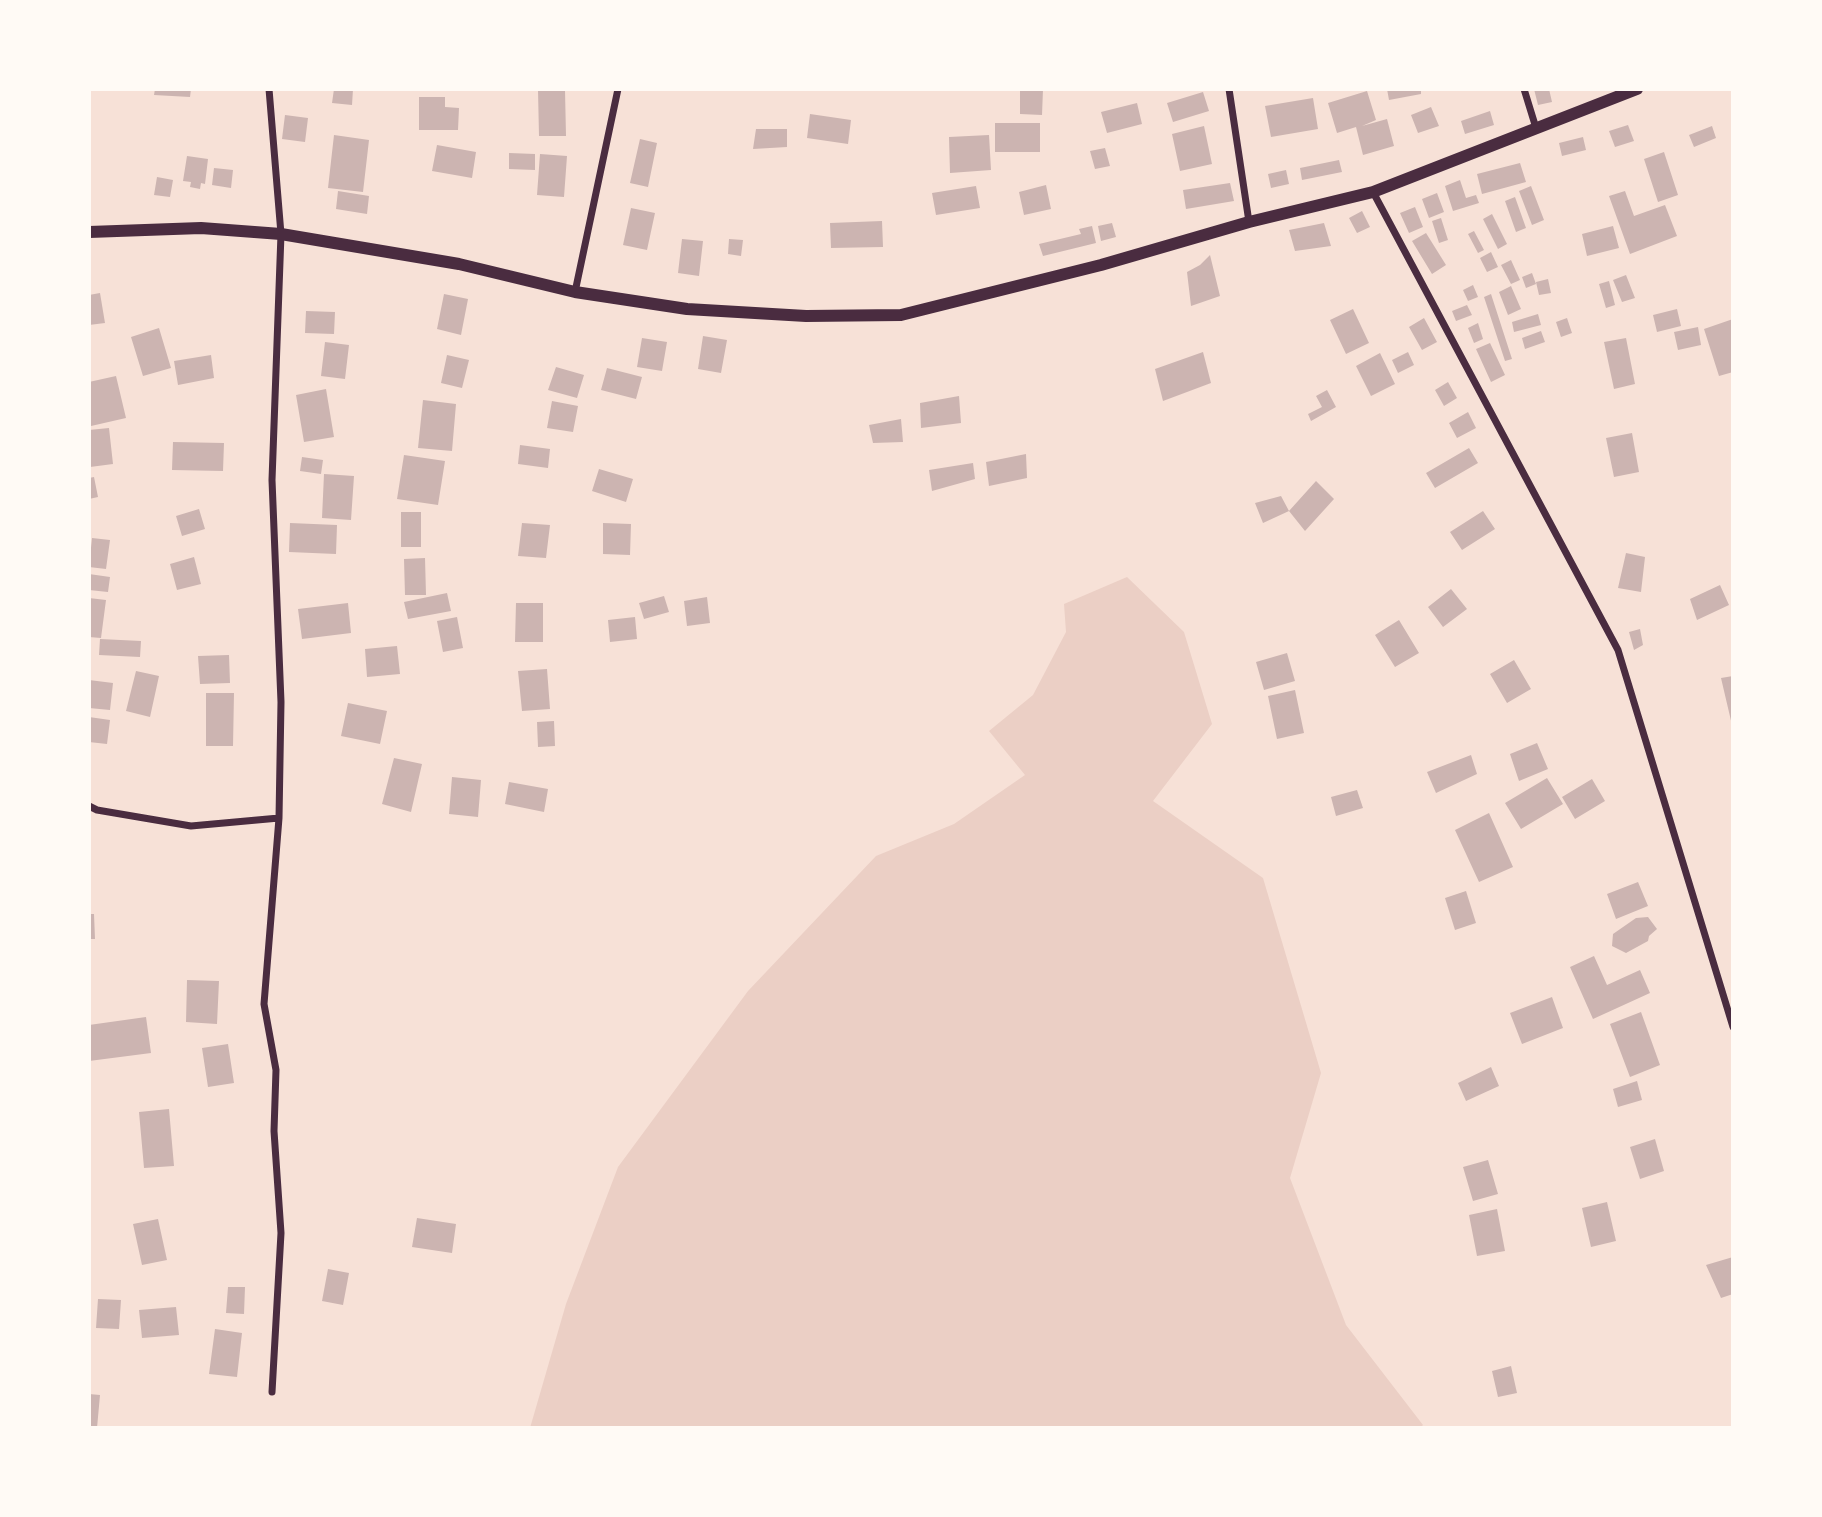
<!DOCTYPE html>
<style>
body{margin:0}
#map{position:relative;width:1822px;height:1517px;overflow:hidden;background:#f7e1d7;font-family:"Fira Sans",sans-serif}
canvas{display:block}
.frame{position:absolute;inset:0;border:91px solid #fffaf5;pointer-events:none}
</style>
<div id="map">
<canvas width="1822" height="1517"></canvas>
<div class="frame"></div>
</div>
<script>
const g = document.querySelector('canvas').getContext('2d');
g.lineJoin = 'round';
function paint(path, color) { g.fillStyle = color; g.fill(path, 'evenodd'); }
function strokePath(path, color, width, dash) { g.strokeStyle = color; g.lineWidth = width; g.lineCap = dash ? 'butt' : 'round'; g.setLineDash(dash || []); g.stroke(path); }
paint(new Path2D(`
 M1127,577L1184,632L1212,724L1153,801L1263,878L1321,1073L1290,1178L1346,1325L1423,1425L1420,1428H530L566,1304L618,1167L748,991L876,856L954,824L1025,775L989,731L1033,695L1066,632L1064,604Z`), '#ebcfc5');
paint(new Path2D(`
 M155,89H191L190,97L154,95Z
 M334,89H353L352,105L332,103Z
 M1020,89H1043L1042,115L1020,114Z
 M1387,89H1421V94L1389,100Z
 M1534,89H1549L1552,102L1538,105Z
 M538,90H565L566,136H539Z
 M1367,91L1376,120L1362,126L1387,119L1394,146L1363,155L1356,127L1337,133L1328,103Z
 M1203,92L1209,111L1173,122L1167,103Z
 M419,97H445V107L459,108L458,130H419Z
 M1313,98L1318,129L1271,137L1265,106Z
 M1137,103L1142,124L1107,133L1101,112Z
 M1431,107L1439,126L1418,133L1411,115Z
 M1490,111L1494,125L1465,134L1461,121Z
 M810,114L851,120L848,144L807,138Z
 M285,115L308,118L305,142L282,139Z
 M995,123H1040V152H995Z
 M1628,125L1634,141L1615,147L1609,131Z
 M1204,126L1212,164L1180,171L1172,134Z
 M1712,126L1716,138L1694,147L1689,135Z
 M756,129H787V147L753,149Z
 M334,135L369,140L363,192L328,188Z
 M989,135L991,170L950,173L949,137Z
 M1583,137L1586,150L1562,156L1559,143Z
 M640,139L657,143L648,187L630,183Z
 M437,145L476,152L472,178L432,171Z
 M1105,148L1110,166L1095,169L1090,151Z
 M1664,152L1678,195L1658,202L1644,159Z
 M509,153L535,154V170L509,169Z
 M540,154L567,156L564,197L537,195Z
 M187,156L208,159L205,184L201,183L200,189L190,187L191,182L183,181Z
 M1339,160L1342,172L1302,180L1300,168Z
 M1520,163L1526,182L1482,194L1477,174Z
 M214,168L233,170L231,188L212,185Z
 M1286,170L1289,184L1271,188L1268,174Z
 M157,177L173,180L170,197L154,195Z
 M1460,180L1466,198L1476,195L1479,203L1453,211L1445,186Z
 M1230,183L1234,201L1186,209L1183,190Z
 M1046,185L1051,209L1024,215L1019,192Z
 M976,186L980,208L936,215L932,193Z
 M1531,186L1544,220L1532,225L1519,191Z
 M338,191L369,196L367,214L336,209Z
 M1625,191L1634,216L1665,205L1677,236L1630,254L1609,196Z
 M1437,193L1444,212L1429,218L1422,199Z
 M1515,197L1526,228L1516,232L1505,201Z
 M1415,207L1423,227L1409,233L1400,213Z
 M631,208L655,213L647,250L623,245Z
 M1362,211L1370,227L1357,233L1349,218Z
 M1492,214L1507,244L1498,249L1483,219Z
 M1441,218L1448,240L1439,243L1432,221Z
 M882,221L883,247L831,248L830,223Z
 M1112,223L1116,237L1101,241L1098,226Z
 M1324,223L1331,246L1295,251L1289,230Z
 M1092,226L1096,243L1043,256L1039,244L1081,234L1079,229Z
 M1613,226L1619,248L1587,256L1582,234Z
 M1474,231L1484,250L1478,253L1468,234Z
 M1426,233L1446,265L1432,274L1412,241Z
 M682,239L703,241L699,276L678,273Z
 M729,239L743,240L741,256L728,254Z
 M1491,252L1498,267L1487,272L1480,258Z
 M1210,255L1220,296L1191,306L1187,272L1200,265Z
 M1511,260L1520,280L1511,284L1501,265Z
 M1532,273L1536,284L1526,288L1522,277Z
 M1626,275L1635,298L1622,302L1613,280Z
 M1548,279L1551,293L1539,295L1536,282Z
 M1609,281L1615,305L1606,308L1599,284Z
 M1473,285L1478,297L1468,301L1463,290Z
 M1511,286L1521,309L1508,315L1499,292Z
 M100,293L105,323L89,325V295Z
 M444,294L468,299L461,335L437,329Z
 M1491,294L1512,359L1505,361L1484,297Z
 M1467,305L1472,315L1456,321L1452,311Z
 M1353,309L1369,343L1346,354L1330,320Z
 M1677,309L1681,326L1657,332L1653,315Z
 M306,311L335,312L334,334L305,333Z
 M1538,314L1541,325L1514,332L1512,322Z
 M1424,318L1437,342L1422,350L1409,327Z
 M1567,318L1572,333L1561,337L1556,322Z
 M1733,319V372L1719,376L1704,329Z
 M1478,323L1483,339L1474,343L1468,328Z
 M1698,327L1701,345L1678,350L1674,332Z
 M159,328L171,368L143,376L131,337Z
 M1541,331L1545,342L1525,349L1522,338Z
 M703,336L727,340L721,373L698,369Z
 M642,338L667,342L662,371L637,367Z
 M1626,338L1635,384L1614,389L1604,342Z
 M325,342L349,345L345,379L321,376Z
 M1490,343L1505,375L1491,382L1476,349Z
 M1203,352L1211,383L1163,401L1155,369Z
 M1408,352L1414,365L1398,373L1392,360Z
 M1380,353L1395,384L1371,396L1356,366Z
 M211,355L214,378L178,385L174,361Z
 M447,355L469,360L462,388L441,383Z
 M556,367L584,375L577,398L548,390Z
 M607,368L642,377L636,399L601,390Z
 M116,376L126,418L91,426L89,382Z
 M1448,382L1457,398L1444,406L1435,390Z
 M326,389L334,437L304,442L296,395Z
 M1327,390L1336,407L1311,421L1308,414L1322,407L1316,396Z
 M959,396L961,423L921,428L920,403Z
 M423,400L456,404L452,451L418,448Z
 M552,401L578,406L573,432L547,428Z
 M1468,412L1476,428L1457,438L1449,423Z
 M901,419L903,442L873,443L869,425Z
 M109,428L113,464L90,467L89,430Z
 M1632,433L1639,472L1614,477L1606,438Z
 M173,442L224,443L223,471L172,470Z
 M520,445L550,449L548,468L518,464Z
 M1469,448L1478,463L1435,488L1426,473Z
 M1026,454L1027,478L989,486L986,462Z
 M404,455L445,461L438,505L397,499Z
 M302,457L323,460L321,474L300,471Z
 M973,463L975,479L932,491L929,470Z
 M599,469L633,479L626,502L592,491Z
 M324,474L354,476L351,520L322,518Z
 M94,477L98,497L89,499V478Z
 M1316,481L1334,499L1305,531L1289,511Z
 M1281,496L1289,511L1263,523L1255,503Z
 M199,509L205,529L182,536L176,516Z
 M1483,511L1495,529L1462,550L1450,532Z
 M401,512H421V547H401Z
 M290,523L337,525L336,554L289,552Z
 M522,523L550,525L546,558L518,556Z
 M603,523L631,524L630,555L603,554Z
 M92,538L110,540L106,569L89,567Z
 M1626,553L1645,557L1641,592L1618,588Z
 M194,557L201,584L177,590L170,564Z
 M425,558L426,595H405L404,559Z
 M89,574L110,577L108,592L89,590Z
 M1720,585L1729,605L1697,620L1690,599Z
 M1451,589L1467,609L1443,627L1428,607Z
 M447,593L451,611L408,619L404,602Z
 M664,596L669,612L644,619L639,603Z
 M707,597L710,623L687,626L684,601Z
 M89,598L106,600L101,638L89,637Z
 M348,603L351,633L302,639L298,609Z
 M516,603H543V642H515Z
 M457,617L463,648L443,652L437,621Z
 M635,617L637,639L610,642L608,620Z
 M1399,620L1419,653L1395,667L1375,635Z
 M1640,629L1643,645L1634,650L1629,632Z
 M100,639L141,641L140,657L99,655Z
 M397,646L400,674L367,677L365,649Z
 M1287,653L1295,681L1264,690L1256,662Z
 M229,655L230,683L200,684L198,656Z
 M1514,660L1531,689L1507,703L1490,674Z
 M547,669L550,709L522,711L518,671Z
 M136,671L159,676L150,717L126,711Z
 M1733,676V725H1732L1721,678Z
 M89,680L113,683L110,710L89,708Z
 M1295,690L1304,733L1277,739L1268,696Z
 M206,693H234L233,746H206Z
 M348,703L387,711L380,744L341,736Z
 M89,717L110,720L107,744L89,742Z
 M554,721L555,746L538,747L537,722Z
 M1537,743L1548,769L1519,781L1510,754Z
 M1471,755L1477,774L1436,793L1427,772Z
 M394,758L422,764L411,812L382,804Z
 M452,777L481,780L478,817L449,814Z
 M1547,778L1563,804L1521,829L1505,803Z
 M1592,779L1605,801L1575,819L1562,797Z
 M509,782L548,789L544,812L505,804Z
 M1357,790L1363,808L1336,816L1331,797Z
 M1489,813L1513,867L1479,882L1455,830Z
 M1638,882L1648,906L1616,919L1607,894Z
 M1466,891L1476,923L1455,930L1445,898Z
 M89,914H94L95,939H89Z
 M1648,917L1657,929L1649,936L1648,941L1626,953L1612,946L1613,934L1636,918Z
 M1594,956L1607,985L1640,970L1650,993L1593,1019L1570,967Z
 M187,980L219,981L217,1024L186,1022Z
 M1552,997L1563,1028L1522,1044L1510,1013Z
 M1641,1012L1660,1065L1630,1077L1610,1024Z
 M146,1017L151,1053L89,1061V1025Z
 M228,1044L234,1083L208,1087L202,1048Z
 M1491,1067L1499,1086L1466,1101L1458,1083Z
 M1637,1081L1642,1100L1618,1107L1613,1089Z
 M169,1109L174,1166L144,1168L139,1112Z
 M1655,1139L1664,1171L1640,1179L1630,1147Z
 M1488,1160L1498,1194L1473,1201L1463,1167Z
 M1607,1202L1616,1241L1591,1247L1582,1208Z
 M1497,1209L1505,1251L1477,1256L1469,1215Z
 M417,1218L456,1224L452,1253L412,1247Z
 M158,1219L167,1260L142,1265L133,1224Z
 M1733,1257V1294L1721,1298L1706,1265Z
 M328,1269L349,1273L343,1305L322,1301Z
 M228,1287H245L244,1314L226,1313Z
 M98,1299L121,1300L119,1329L96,1328Z
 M176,1307L179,1335L142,1338L139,1310Z
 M215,1329L242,1333L237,1377L209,1374Z
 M1511,1366L1517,1393L1498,1397L1492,1371Z
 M89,1394L100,1395L97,1428H89Z`), '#ccb4b1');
strokePath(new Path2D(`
 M269,89L281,234L272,480L281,702L279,818L264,1004L276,1070L274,1131L281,1233L272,1392
 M1229,89L1249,222
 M1524,89L1536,128
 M1373,192L1618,650L1733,1027
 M575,292L618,89
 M89,806L97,810L191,826L279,818`), '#4a2c40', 7);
strokePath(new Path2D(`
 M89,232L201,228L281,234L459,264L575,292L687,309L806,316L901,315L1101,265L1249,222L1373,192L1637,89`), '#4a2c40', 12);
</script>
